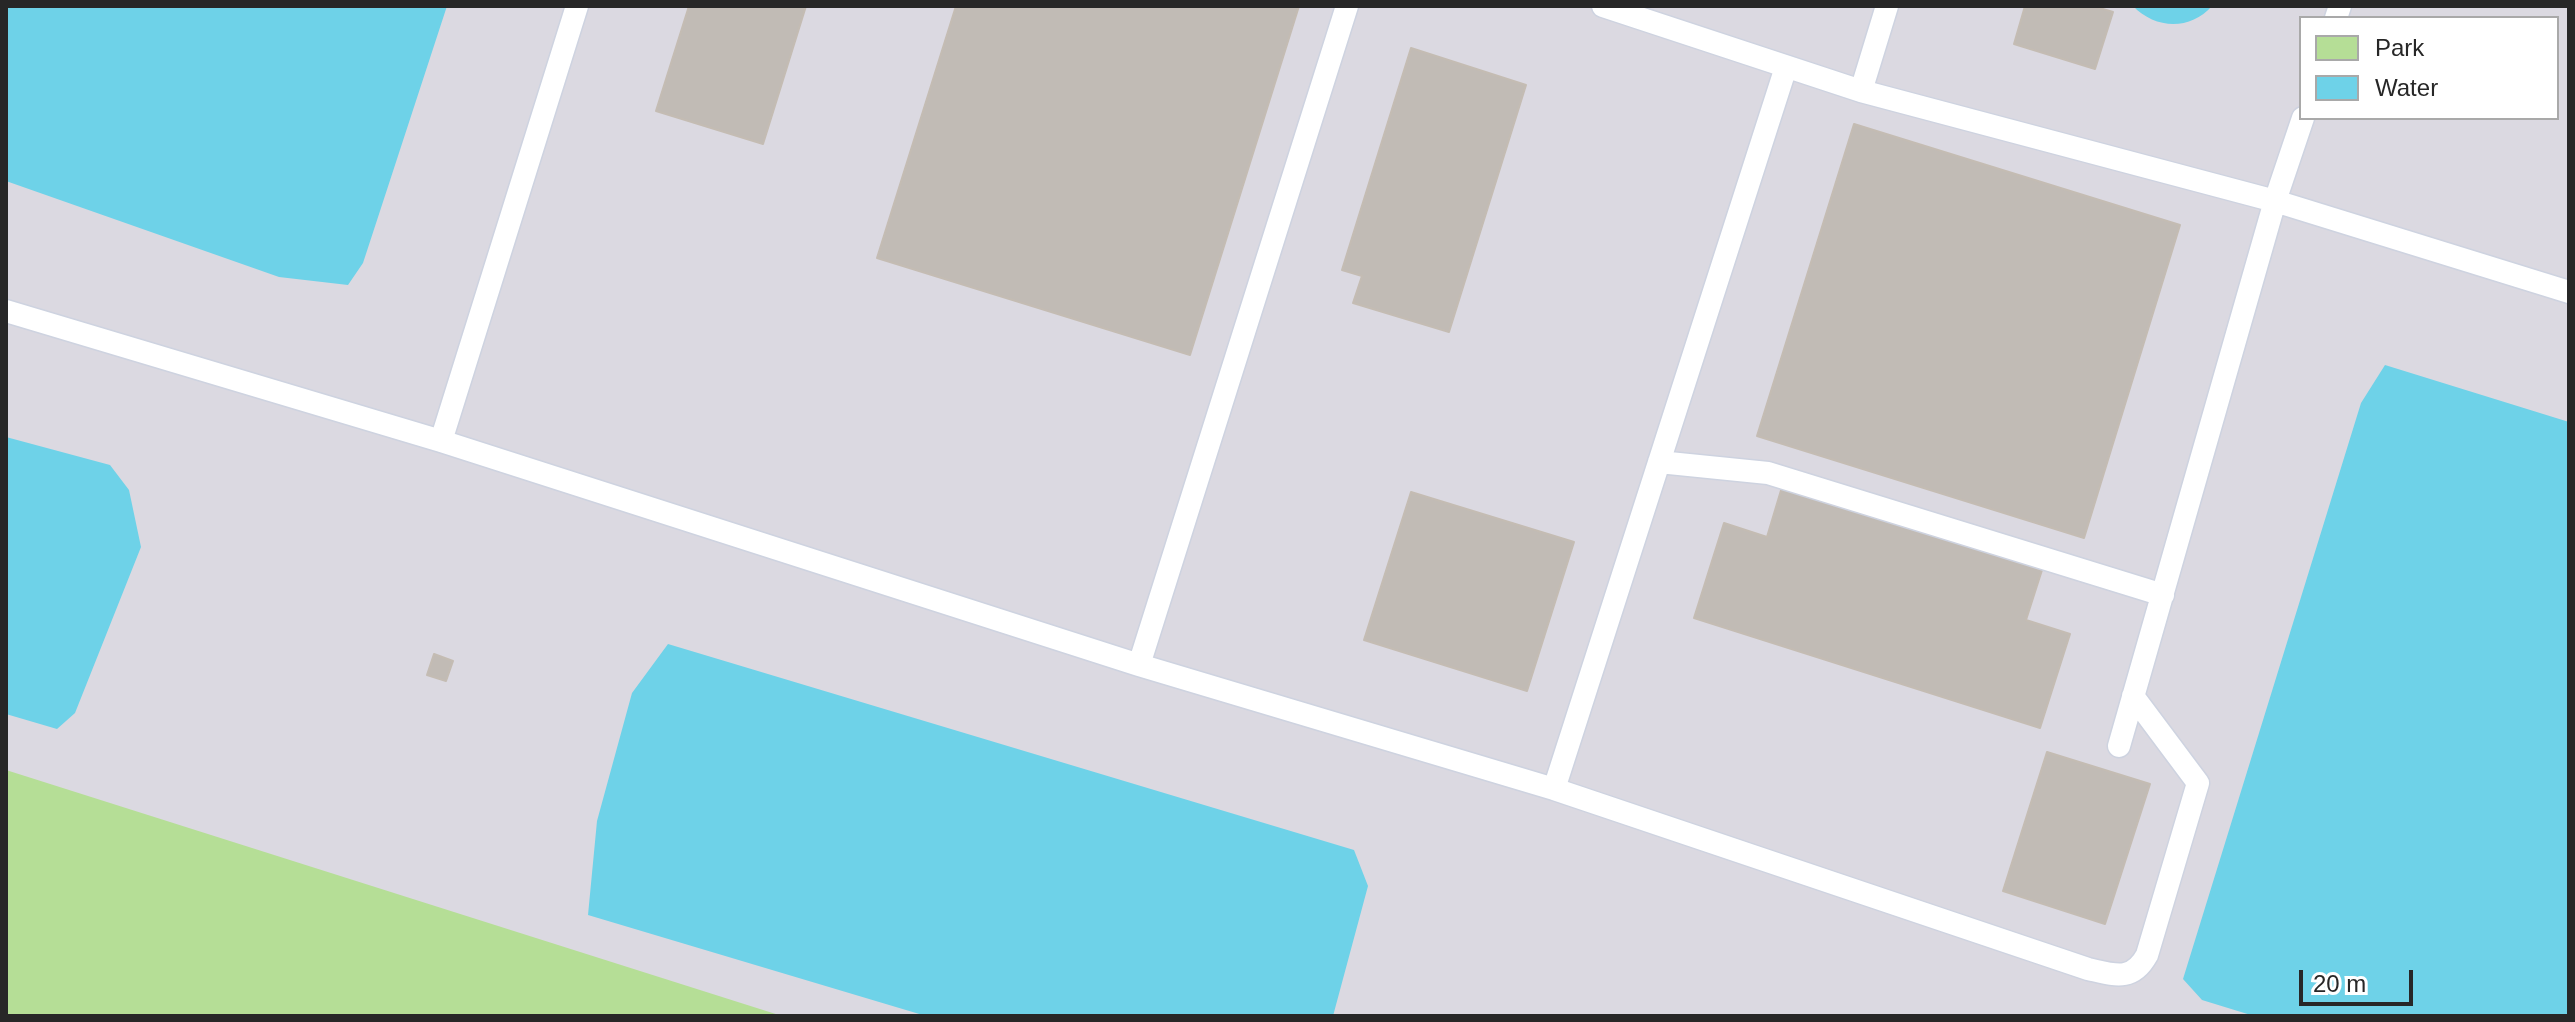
<!DOCTYPE html>
<style>
body{margin:0}
#map{position:relative;width:2575px;height:1022px;overflow:hidden;background:#e9e1d9;font-family:Helvetica,sans-serif}
canvas{display:block}
.frame{position:absolute;inset:0;border:8px solid #272727;pointer-events:none}
.legend{position:absolute;left:2299px;top:16px;width:260px;height:104px;box-sizing:border-box;background:#fff;border:2px solid #a9a9a9;margin:0;padding:10px 14px;list-style:none;font-size:24px;color:#272727}
.legend li{display:flex;align-items:center;gap:16px;height:40px}
.legend b{width:40px;border:2px solid #a9a9a9}
.scale{position:absolute;left:2299px;top:970px;width:114px;height:36px;box-sizing:border-box;border:4px solid #272727;border-top:0;padding-left:10px;font-size:24px;line-height:28px;white-space:nowrap;color:#272727;-webkit-text-stroke:6px #fff;paint-order:stroke}
</style>
<div id="map">
<canvas width="2575" height="1022"></canvas>
<div class="frame"></div>
<ul class="legend">
<li><b style="height:22px;background:#b5de96"></b>Park</li>
<li><b style="height:22px;background:#6ed2e8"></b>Water</li>
</ul>
<div class="scale">20 m</div>
</div>
<script>
const g = document.querySelector('canvas').getContext('2d');
g.lineJoin = 'round';
function paint(path, color) { g.fillStyle = color; g.fill(path, 'evenodd'); }
function strokePath(path, color, width, dash) { g.strokeStyle = color; g.lineWidth = width; g.lineCap = dash ? 'butt' : 'round'; g.setLineDash(dash || []); g.stroke(path); }
paint(new Path2D(`
 M6,6H2569V1016H636L6,823ZM2301,18H2557V118H2301Z`), '#dbd9e1');
paint(new Path2D(`
 M6,770L782,1016H6Z`), '#b5de96');
paint(new Path2D(`
 M6,6H447L363,263L348,285L279,277L6,181Z
 M2133,6H2212C2190,31 2155,29 2133,6Z
 M2385,365L2569,422V1016H2254L2202,1000L2183,979L2361,403Z
 M6,437L110,465L129,490L141,547L75,713L57,729L6,714Z
 M668,644L1354,850L1368,886L1333,1016H926L588,915L597,821L632,693Z`), '#6ed2e8');
const building = new Path2D(`
 M689,6H806L763,144L656,111Z
 M956,6H1299L1190,355L877,258Z
 M2025,6H2093L2113,12L2095,69L2014,44Z
 M1411,48L1526,85L1449,332L1353,303L1362,276L1342,270Z
 M1854,124L2180,225L2084,538L1757,436Z
 M1782,487L2042,570L2026,620L2070,634L2040,728L1694,618L1724,523L1767,537Z
 M1411,492L1574,542L1527,691L1364,640Z
 M434,654L453,661L446,681L427,675Z
 M2047,752L2150,784L2105,924L2003,891Z`);
paint(building, '#c1bbb5');
strokePath(building, '#c4bcb3', 2);
const lane = new Path2D(`
 M1603,6L1861,91L2275,201L2569,292
 M2336,18L2340,6
 M1861,91L1887,6
 M6,311L441,441L1139,665L1554,789L2088,969C2115,975 2132,982 2147,955L2198,783L2133,696
 M441,441L577,6
 M1659,462L1768,473L2163,595
 M1139,665L1347,6
 M2119,746L2275,201L2303,118
 M1554,789L1786,67`);
strokePath(lane, '#ced3e0', 25);
strokePath(lane, '#fff', 22);
</script>
